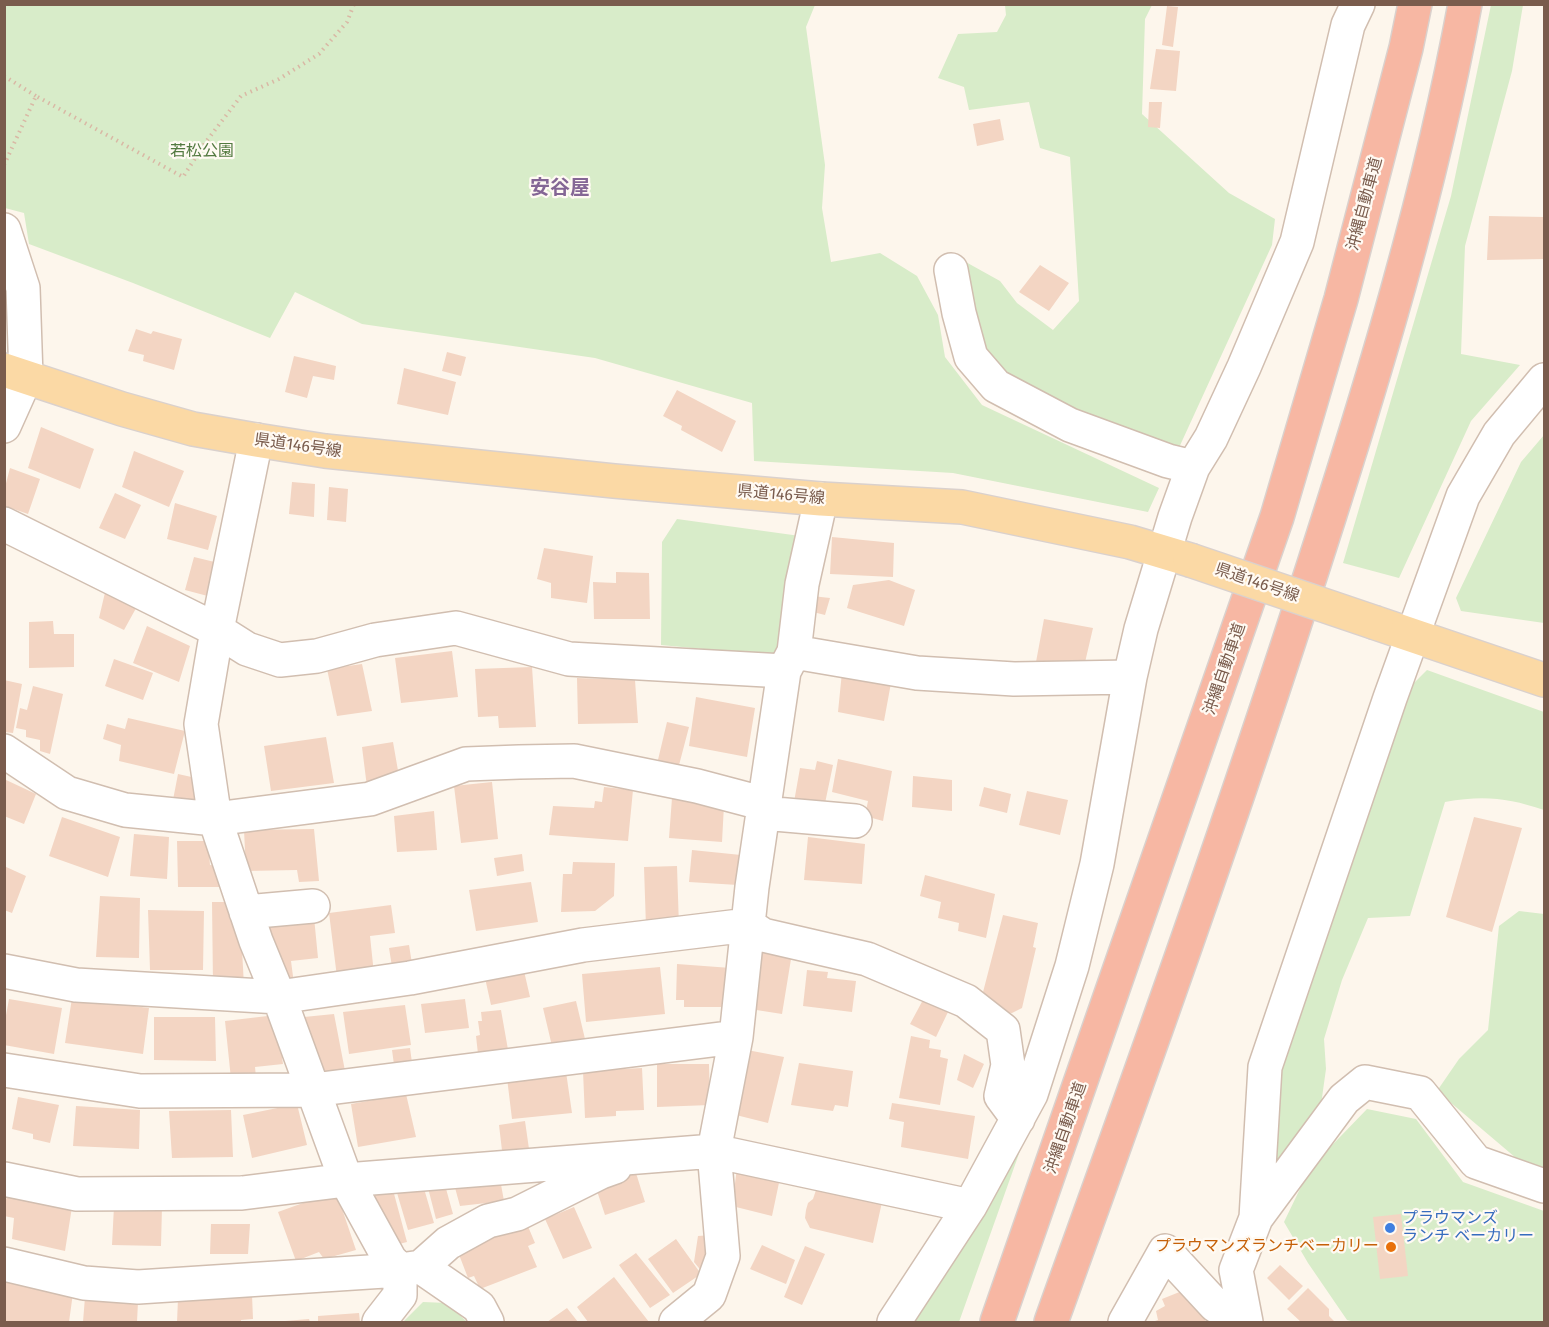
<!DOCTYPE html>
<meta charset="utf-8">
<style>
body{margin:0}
#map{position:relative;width:1549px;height:1327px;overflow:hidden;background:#fdf6ec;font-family:"Fira Sans",sans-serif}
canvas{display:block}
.frame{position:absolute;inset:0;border:6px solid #7a5c4d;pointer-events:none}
</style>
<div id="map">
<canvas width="1549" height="1327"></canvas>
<div class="frame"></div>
</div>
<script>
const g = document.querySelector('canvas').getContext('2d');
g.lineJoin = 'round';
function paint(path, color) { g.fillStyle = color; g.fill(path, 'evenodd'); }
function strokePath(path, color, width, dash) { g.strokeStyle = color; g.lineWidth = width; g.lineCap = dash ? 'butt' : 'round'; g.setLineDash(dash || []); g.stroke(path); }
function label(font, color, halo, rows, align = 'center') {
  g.font = font + ' "Fira Sans","Noto Sans JP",sans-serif'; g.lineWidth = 4.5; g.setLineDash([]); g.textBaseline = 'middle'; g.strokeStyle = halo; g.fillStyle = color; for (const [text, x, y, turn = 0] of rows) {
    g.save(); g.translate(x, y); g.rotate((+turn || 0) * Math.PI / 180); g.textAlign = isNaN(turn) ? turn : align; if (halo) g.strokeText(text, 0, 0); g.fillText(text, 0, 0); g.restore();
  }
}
paint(new Path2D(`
 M4,5H815L806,27L825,165L822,208L831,262L880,253L917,276L938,315L945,357L982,405L1159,488L1148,512L953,473L754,461L752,403L595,358L362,324L295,292L270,338L133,283L29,244L24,213L5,208Z
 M1005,5H1152L1145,19L1142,114L1229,193L1275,219L1272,245L1177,452L1008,383L983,353L964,261L1000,281L1017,303L1053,330L1079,301L1070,157L1040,148L1029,102L969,110L964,87L938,78L958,34L997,32L1006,15Z
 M1491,5H1523L1512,71L1465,246L1461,354L1520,365L1471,421L1399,578L1343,563L1451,196Z
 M1544,435V623L1461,611L1456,598L1521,462Z
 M677,519L800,536L777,656L661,645L662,542Z
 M1427,670L1544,712V810C1508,798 1484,795 1445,802L1410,916L1368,918L1342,980L1324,1039L1326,1069L1319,1119L1283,1166L1269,1156L1275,1069L1407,690Z
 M1519,911L1544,914V1169L1516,1158L1437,1091L1459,1059L1488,1030L1499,926Z
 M1367,1109L1416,1119L1463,1182L1544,1211V1322H1355L1347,1320L1308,1263L1284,1222L1310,1168Z
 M1026,1134L959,1322H914Z
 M423,1302L447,1303L467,1322H403Z`), '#d8ecc9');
paint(new Path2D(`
 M1167,6L1178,7L1173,47L1162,45Z
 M1156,49L1180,51L1176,91L1150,89Z
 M1149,102H1162L1160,128L1148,127Z
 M1000,119L1004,140L977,146L973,124Z
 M1489,216L1544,217V259L1487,260Z
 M1040,265L1069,283L1049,311L1019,292Z
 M136,329L151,334L153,331L182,339L174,370L143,361L144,355L128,351Z
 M447,352L466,357L461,376L442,371Z
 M294,356L336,366L334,380L313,376L307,398L285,392Z
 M404,368L456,382L448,415L397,404Z
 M677,390L736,421L722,452L681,430L682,426L663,416Z
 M41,427L94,449L80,489L28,468Z
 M134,451L184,471L169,507L122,487Z
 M10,468L40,479L28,514L5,506V487Z
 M292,482L315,484L314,517L289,514Z
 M329,487L348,489L346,522L327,520Z
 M115,493L141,505L125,539L99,528Z
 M175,503L217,516L208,550L167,539Z
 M832,537L894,543L893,577L830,574Z
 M544,548L593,556L587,603L551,598V583L537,579Z
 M194,557L227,565L219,599L185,590Z
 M616,572L649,573L650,619H594L593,582L616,583Z
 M889,580L915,590L904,626L847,608L853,585Z
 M107,584L140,601L124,630L99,618Z
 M812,596L830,598L825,615L809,611Z
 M1044,619L1093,628L1083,671L1036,662Z
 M53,621L54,634H74V667L29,668V622Z
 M147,626L190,646L179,682L133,663Z
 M452,651L458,697L401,703L395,658Z
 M114,659L153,673L143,700L105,686Z
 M362,664L372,711L337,716L327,669Z
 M532,667L536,727L499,728L498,716L478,717L475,669Z
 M842,672L891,683L884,721L838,712Z
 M577,678L635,680L638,723L578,724Z
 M4,680L22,684L13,733L4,732Z
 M33,686L63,694L50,754L40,751V740L26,737V730L16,728L20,708L27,710Z
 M696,697L755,708L747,757L689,746Z
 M128,718L185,731L174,774L119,761L121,745L103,739L107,724L125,729Z
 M667,722L689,727L678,769L657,764Z
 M326,737L334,783L271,791L264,746Z
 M393,742L400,782L367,787L362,747Z
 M838,759L892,771L883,821L865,816L868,801L832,792Z
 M817,761L833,765L824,808L794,802L800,768L815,770Z
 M178,774L196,778L195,810L172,805Z
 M913,776L952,780V811L912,807Z
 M4,779L36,794L24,824L4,816Z
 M492,782L498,839L461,843L454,786Z
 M604,787L633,790L628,841L549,835L553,806L594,808L595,801L602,802Z
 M984,787L1011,794L1007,813L979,806Z
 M1027,791L1068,800L1060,835L1019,825Z
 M672,798L724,805L722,842L669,838Z
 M434,811L437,850L397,852L394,816Z
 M62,817L120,837L108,877L49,856Z
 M1474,817L1522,828L1492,932L1446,917Z
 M314,829L319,881L299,882L297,870L246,871L244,830Z
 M134,834L169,837L167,879L130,876Z
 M808,837L865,844L862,884L804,880Z
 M177,841H208L210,865L219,866L221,887H178Z
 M692,850L741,855L738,885L689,882Z
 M522,854L524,871L497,876L494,858Z
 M573,862L615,863L614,896L595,911L561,912L563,874H572Z
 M4,866L26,876L12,913L4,910Z
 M677,866L679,927H646L644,867Z
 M925,875L995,894L986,938L958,931L959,923L938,918L941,902L920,896Z
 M531,882L538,922L476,931L469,890Z
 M100,896L140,898L139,958L96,957Z
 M212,902H233L241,931L244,986L213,985Z
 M391,905L395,933L370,936L374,974L337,977L329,913Z
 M148,910L204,911L203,970H150Z
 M1003,915L1038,923L1033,947L1036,948L1022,1008L1012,1013L1001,1012L982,996Z
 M314,917L318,958L291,961L294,984L278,986L256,923Z
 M409,945L413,970L393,973L389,948Z
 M762,947L792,953L782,1014L750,1009Z
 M677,964L731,968L729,1007H684V1000H676Z
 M660,967L665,1014L586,1022L582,974Z
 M807,970L828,972L827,978L856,981L852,1012L803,1006Z
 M524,971L530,997L491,1005L485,978Z
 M72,998L149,1008L143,1054L65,1043Z
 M924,998L948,1012L936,1037L910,1024Z
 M9,999L62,1008L54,1054L4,1045V1026Z
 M465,999L469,1028L425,1033L421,1004Z
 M576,1001L585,1039L552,1046L543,1008Z
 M405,1005L411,1045L349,1054L343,1012Z
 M501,1010L510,1061L479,1063L476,1036L480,1035L478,1021H482L481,1012Z
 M334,1014L346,1076L324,1079L304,1017Z
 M276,1015L283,1064L255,1067L256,1077L231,1079L225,1021Z
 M154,1017H215L216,1061L154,1060Z
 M911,1036L930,1040L929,1048L941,1050L940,1057L948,1059L940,1105L899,1098Z
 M410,1048L413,1070L395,1072L392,1050Z
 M747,1050L784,1057L768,1123L732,1114Z
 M964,1054L984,1064L973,1088L957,1080Z
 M799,1063L853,1071L848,1107L835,1105L833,1111L791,1105Z
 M657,1064H709L710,1105L657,1107Z
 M642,1068L644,1110L616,1111V1116L585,1118L583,1071Z
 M566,1072L572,1113L512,1119L507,1078Z
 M406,1094L416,1137L358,1147L351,1104Z
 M18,1097L59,1105L50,1143L33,1139V1134L12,1129Z
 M892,1103L975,1116L968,1159L901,1147L904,1122L889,1119Z
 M297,1104L307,1145L252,1158L243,1115Z
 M76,1106L140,1110L139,1149L73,1146Z
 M231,1110L233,1157L172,1158L169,1111Z
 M525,1121L530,1156L503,1159L499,1125Z
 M737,1168L780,1178L772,1216L732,1206Z
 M636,1173L645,1202L605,1215L595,1185Z
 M500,1179L504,1201L460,1206L454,1184Z
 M423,1185L434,1223L408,1230L397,1193Z
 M445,1185L453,1214L436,1219L428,1188Z
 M817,1187L882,1202L873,1243L810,1228L805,1218L806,1210L808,1203L813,1199Z
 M393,1190L407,1242L391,1246L368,1195Z
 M8,1194L72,1207L65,1251L12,1239L14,1218L4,1216V1205Z
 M338,1197L356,1250L324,1259L319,1252L296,1261L278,1212L314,1199Z
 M114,1206L162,1207L161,1246L112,1245Z
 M574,1207L592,1248L563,1259L545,1219Z
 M1401,1214L1408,1276L1380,1279L1373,1217Z
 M211,1224H250L248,1254H210Z
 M527,1224L535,1243L528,1246L537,1267L480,1289L474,1276L468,1278L458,1252Z
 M713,1235L703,1273L694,1262L698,1236Z
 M676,1239L701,1274L673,1293L648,1259Z
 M762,1245L795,1260L786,1284L750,1269Z
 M805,1246L825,1254L802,1305L784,1297Z
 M636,1253L670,1295L650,1308L619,1265Z
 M1280,1265L1303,1286L1289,1300L1267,1278Z
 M614,1277L649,1322H588L577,1307Z
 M6,1279L73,1293L69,1322H4Z
 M1308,1288L1329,1309V1316L1335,1322H1301L1287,1309Z
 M1182,1291L1188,1302L1191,1300L1201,1311L1206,1322H1152L1158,1320L1156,1311L1165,1306L1162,1299Z
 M252,1295L253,1319L241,1320V1322H177L178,1299Z
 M85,1297L138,1302L137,1322H83Z
 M567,1308L578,1322H547Z
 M359,1313L360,1322H318V1316Z
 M309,1319L310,1322H285V1321Z`), '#f3d5c3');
const minor = new Path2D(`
 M4,230L23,288L26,377L4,426
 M951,270L959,313L971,357L996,386L1070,425L1168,461L1193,467
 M256,440L217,630L201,724L215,819L256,941L279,997L346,1180L390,1260L400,1270V1295L379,1322
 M4,524L217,630L247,649L280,660L317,656L375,640L456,628L569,659L784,671
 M794,652L802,584L821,499
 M4,751L67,793L125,810L215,819L370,799L466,764L519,762L574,761L697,786L765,804
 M763,813L855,821
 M246,912L313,906
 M4,971L76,985L279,997L410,978L583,945L748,925L763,935L867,959L966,1001L1003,1030L1008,1065L1001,1096L1018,1119
 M4,1070L140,1091L313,1090L736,1037
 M4,1179L77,1194L242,1193L346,1180L714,1151L970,1206
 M1256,1218L1265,1067L1390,698L1463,496L1499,434L1544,380
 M4,1264L84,1283L138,1287L400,1270L421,1267L479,1307L487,1322
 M421,1267L448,1243L488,1221L517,1214L601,1172L615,1167
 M676,1322L709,1295L723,1256L714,1151L736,1037L752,887L784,671L794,652L917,673L1014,679L1130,677
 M894,1322L970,1206L1031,1094L1072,966L1097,864L1130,677L1141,629L1175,517L1193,467L1211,438L1244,367L1297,242L1348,25L1358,4
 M1125,1322L1165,1251L1215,1305L1240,1322
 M1246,1322L1236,1270L1256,1218L1344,1099L1365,1082L1420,1093L1476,1162L1544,1186`);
const major = new Path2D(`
 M4,370L122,409L193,429L256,440L325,451L614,481L821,499L962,507L1130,542L1190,560
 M1376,623L1544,680`);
const highway = new Path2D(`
 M997,1322L1277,517L1341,299L1406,48L1415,4
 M1051,1322C1142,1070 1233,817 1315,561C1374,378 1430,194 1465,4`);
strokePath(minor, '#d1beb0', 36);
strokePath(major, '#dad1cd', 36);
strokePath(highway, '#dad1cd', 36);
strokePath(new Path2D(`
 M4,76L36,96
 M4,165L36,96L183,177L205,143L241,96L279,79L319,54L347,22L354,4`), '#d9b8a5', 4, [1.5, 4.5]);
strokePath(minor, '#fff', 33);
strokePath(major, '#fbd9a5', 33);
strokePath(highway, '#f7b7a3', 33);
const majorBridge = new Path2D(`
 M1190,560L1376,623`);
strokePath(majorBridge, '#dad1cd', 36, []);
strokePath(majorBridge, '#fbd9a5', 33);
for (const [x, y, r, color] of [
 [1390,1228,6,"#3f7fe0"],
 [1391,1247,6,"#e8710a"]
]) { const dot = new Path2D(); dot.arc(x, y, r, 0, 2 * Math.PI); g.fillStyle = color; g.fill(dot); strokePath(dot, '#fffaf3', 2); }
label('16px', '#537a41', '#fffaf3', [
 ["若松公園",202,152]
]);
label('16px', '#7a5c4d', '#fffaf3', [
 ["沖縄自動車道",1365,204,-75],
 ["県道146号線",298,446,8],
 ["県道146号線",781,495,5],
 ["県道146号線",1257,583,19],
 ["沖縄自動車道",1225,669,-71],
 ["沖縄自動車道",1066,1128,-71]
]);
label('16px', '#366cbe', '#fffaf3', [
 ["プラウマンズ",1402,1219],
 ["ランチ ベーカリー",1402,1237]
], 'left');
label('16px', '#c56008', '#fffaf3', [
 ["プラウマンズランチベーカリー",1379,1247]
], 'right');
label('bold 20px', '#846695', '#fffaf3', [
 ["安谷屋",560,188]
]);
</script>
